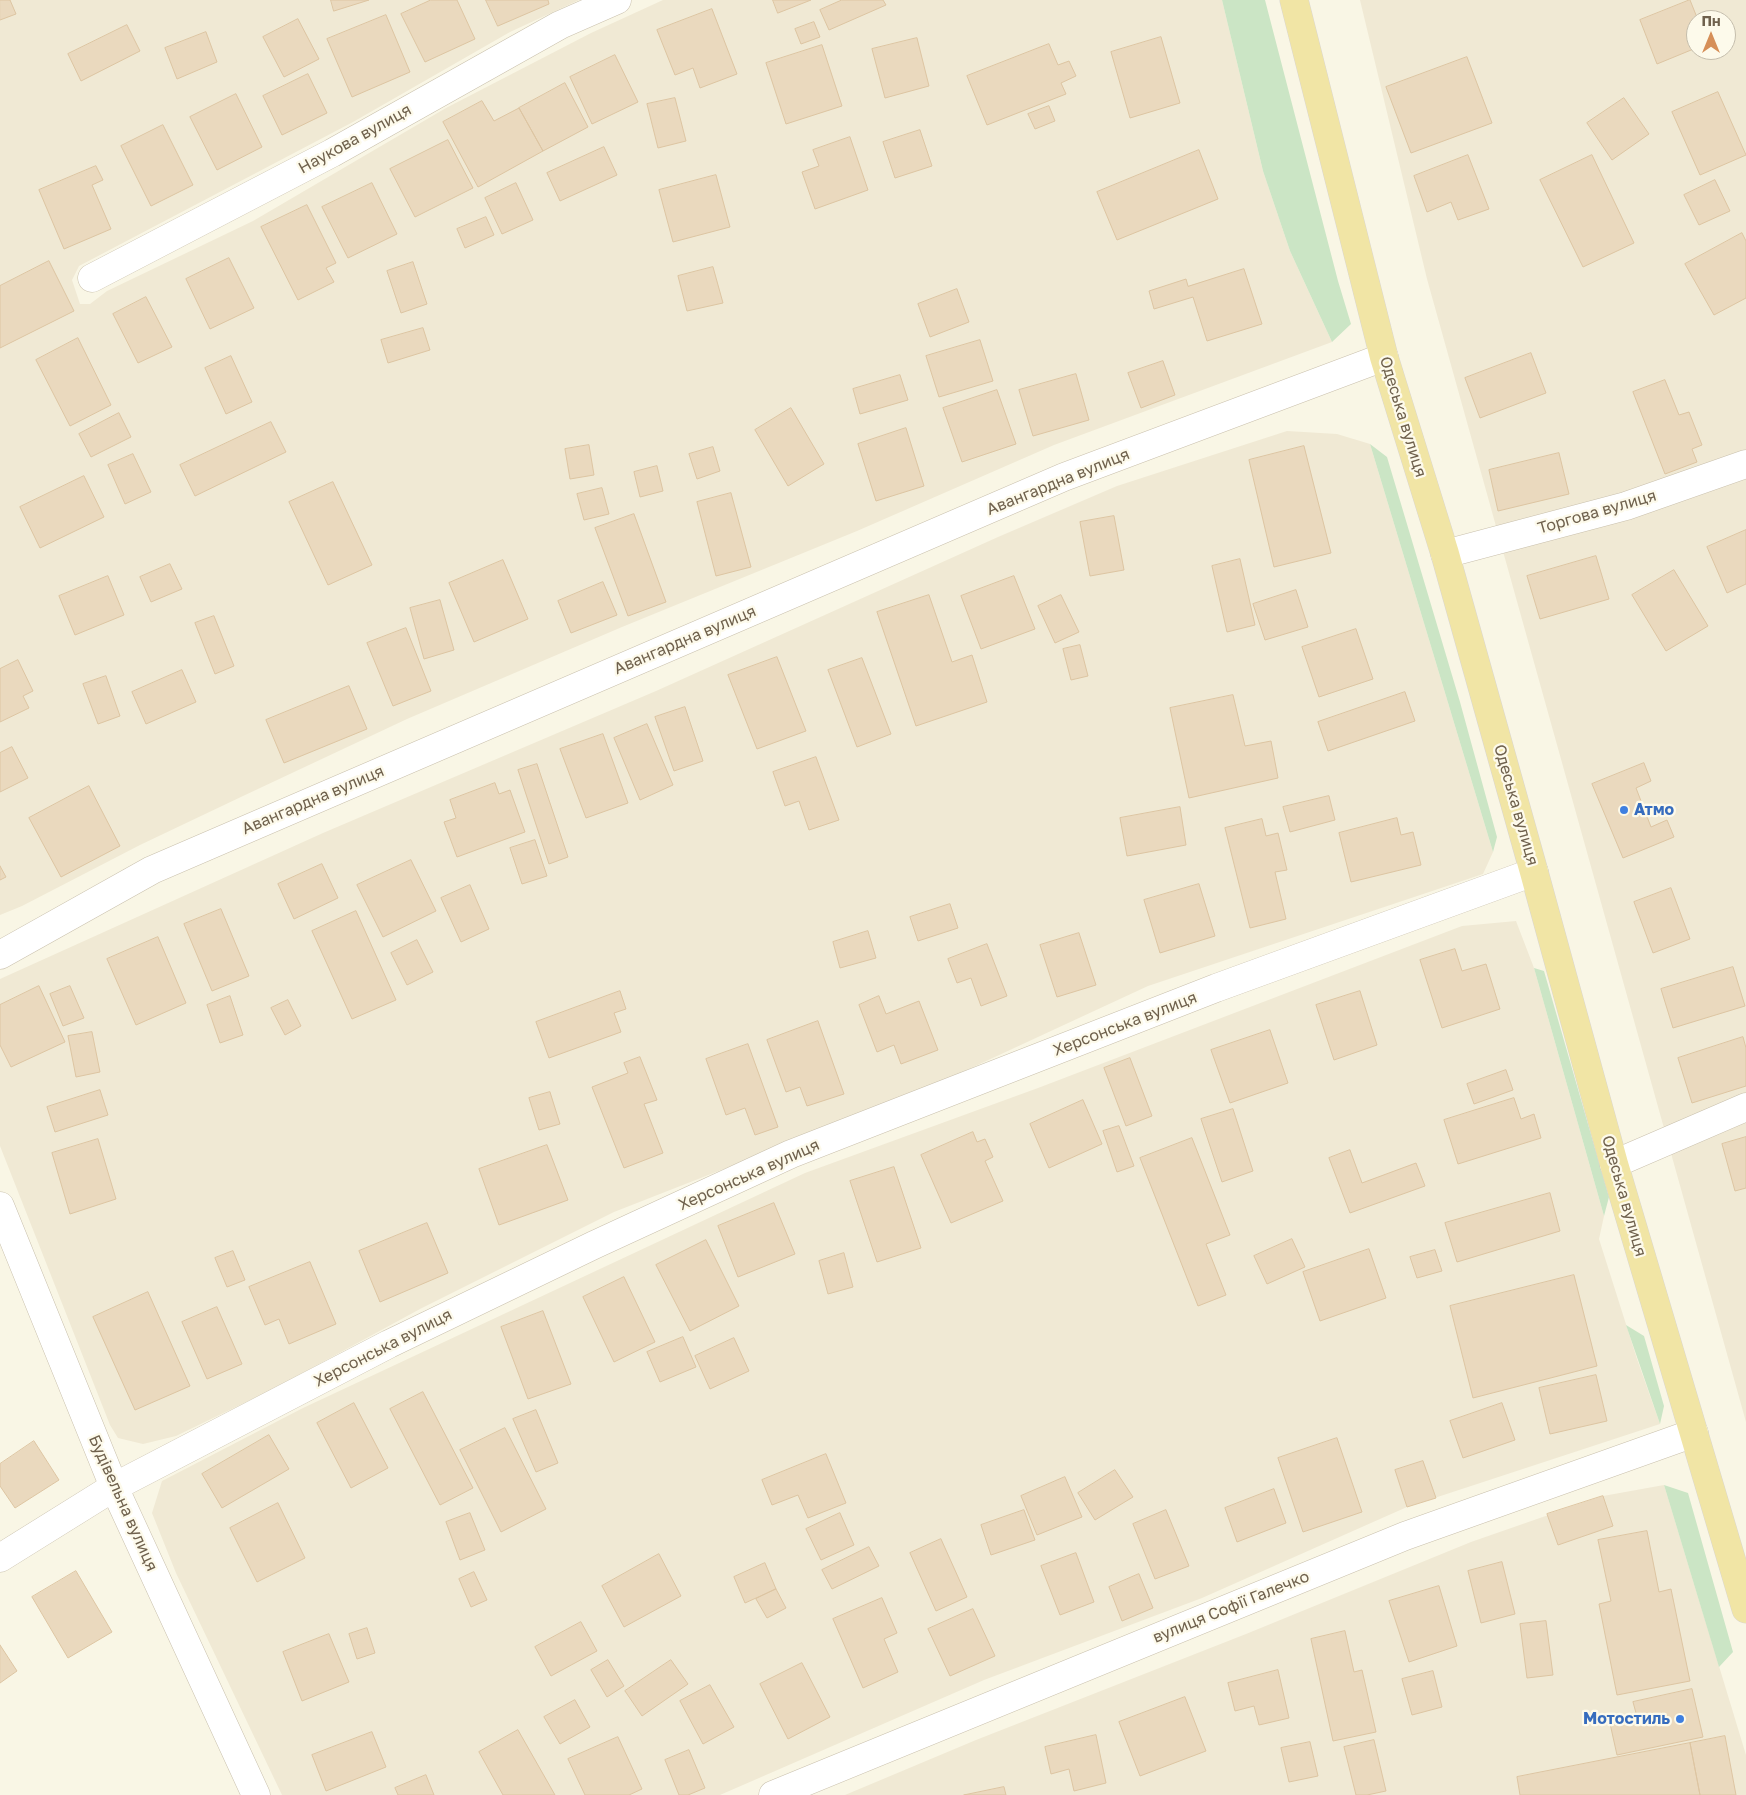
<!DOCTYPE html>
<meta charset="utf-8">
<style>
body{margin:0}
#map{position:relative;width:1746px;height:1795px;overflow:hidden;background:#f9f6e5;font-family:"Golos Text",sans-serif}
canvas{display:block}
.north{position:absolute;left:1686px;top:10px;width:50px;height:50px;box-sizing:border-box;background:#fdfaeb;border:1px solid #c4bdac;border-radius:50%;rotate:0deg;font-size:14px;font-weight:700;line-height:20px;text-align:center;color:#6f614d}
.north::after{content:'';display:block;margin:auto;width:18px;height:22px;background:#d68f58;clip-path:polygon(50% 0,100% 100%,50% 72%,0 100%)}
</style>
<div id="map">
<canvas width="1746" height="1795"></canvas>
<div class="north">Пн</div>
</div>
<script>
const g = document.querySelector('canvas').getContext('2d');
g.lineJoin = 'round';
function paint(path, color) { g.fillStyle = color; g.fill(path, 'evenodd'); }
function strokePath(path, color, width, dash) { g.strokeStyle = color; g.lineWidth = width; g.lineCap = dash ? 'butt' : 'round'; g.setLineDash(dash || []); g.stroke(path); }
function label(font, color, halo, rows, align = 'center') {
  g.font = font + ' "Golos Text",sans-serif'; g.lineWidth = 4.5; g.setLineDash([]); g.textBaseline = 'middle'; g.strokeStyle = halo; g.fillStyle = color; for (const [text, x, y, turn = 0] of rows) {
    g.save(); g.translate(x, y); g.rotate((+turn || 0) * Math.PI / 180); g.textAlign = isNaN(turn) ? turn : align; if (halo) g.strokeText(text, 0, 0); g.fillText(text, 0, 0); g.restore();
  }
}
paint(new Path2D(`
 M0,0H579L510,32L353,122L79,266L72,280L80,304H90L107,291L253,221L446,108L591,33L663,0H1222L1263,171L1290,251L1332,342L1054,445L857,531L622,627L407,719L243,796L140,845L22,906L0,915Z
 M1360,0H1746V1422L1427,279ZM1696,20H1726V50H1696Z
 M1287,431L1337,434L1370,444L1493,852L1483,874L1148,986L915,1094L614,1212L420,1309L273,1389L176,1436L143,1444L118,1438L110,1425L0,1146V979L323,833L656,691L998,537L1117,486Z
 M1516,921L1534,968L1604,1216L1599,1239L1637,1359L1660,1424L1407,1507L1202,1598L984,1680L720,1795H282L176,1573L152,1513L162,1481L303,1408L805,1173L1038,1088L1462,926Z
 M1664,1485L1746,1755V1795H845L976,1740L1246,1634L1471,1542L1603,1496Z`), '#f0e9d4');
paint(new Path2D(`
 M1222,0H1265L1338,281L1351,324L1332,342L1290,251L1263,171Z
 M1370,444L1387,457L1460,702L1497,837L1493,852Z
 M1534,968L1544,971L1609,1197L1604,1216Z
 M1626,1325L1644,1336L1664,1406L1660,1424Z
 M1664,1485L1688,1493L1733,1652L1719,1667Z`), '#cbe5c5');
const building = new Path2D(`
 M0,0H10L16,14L0,20Z
 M331,0H369L334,11Z
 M431,0H457L475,39L425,62L401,14Z
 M486,0H548L549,4L498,26Z
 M773,0H811L778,13Z
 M842,0H883L886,5L829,30L820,10Z
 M1690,0L1698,20H1696V48L1657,64L1640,20Z
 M712,9L737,74L700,88L693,68L675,75L657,30Z
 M386,15L410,72L352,97L327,39Z
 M298,19L319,59L284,77L263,37Z
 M814,22L820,37L801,44L795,29Z
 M127,25L140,51L81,81L68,54Z
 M206,32L217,62L177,79L165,48Z
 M1161,37L1180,103L1130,118L1111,52Z
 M917,38L929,86L885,98L872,49Z
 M1049,44L1058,65L1069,61L1076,76L1061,83L1066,94L987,125L967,76Z
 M822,45L842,106L786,124L766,63Z
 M615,55L638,102L592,124L570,77Z
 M1467,57L1492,123L1411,153L1386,87Z
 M308,74L327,113L282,135L263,96Z
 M565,83L588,127L543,151L519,108Z
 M1718,92L1746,155L1700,175L1672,112Z
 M236,94L262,147L217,170L190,117Z
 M675,98L686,141L658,148L647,104Z
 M1624,98L1649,134L1612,160L1587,123Z
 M482,101L494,121L519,108L543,151L478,187L443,122Z
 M1049,106L1055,121L1035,129L1028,114Z
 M163,125L193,185L151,206L121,146Z
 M920,130L932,166L895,178L883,142Z
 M850,137L868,190L815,209L802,172L819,166L813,150Z
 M448,140L473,188L415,217L390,169Z
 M604,147L617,175L560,201L547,173Z
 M1199,150L1218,199L1117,240L1097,192Z
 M1468,155L1489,209L1458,220L1451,202L1427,212L1414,176Z
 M1592,155L1634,243L1583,267L1540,180Z
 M96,166L103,180L92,185L111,229L64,249L39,190Z
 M716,175L730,227L673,242L659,190Z
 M1715,180L1730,211L1699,225L1684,195Z
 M372,183L397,234L348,258L322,207Z
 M516,183L533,220L502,234L485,198Z
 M307,205L336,263L326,268L334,282L298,300L261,227Z
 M486,217L494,235L465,248L457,229Z
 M1742,233L1746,241V298L1714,315L1685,264Z
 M229,258L254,308L210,329L186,279Z
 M49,261L74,311L0,348V286Z
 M413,262L427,304L401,313L387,271Z
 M713,267L723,303L687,311L678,276Z
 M1244,269L1262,324L1207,341L1193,297L1154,309L1149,291L1186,279L1188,286Z
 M957,289L969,322L930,337L918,304Z
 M146,297L172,347L138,363L113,314Z
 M423,328L430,350L388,363L381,340Z
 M78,338L111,405L70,426L36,360Z
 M980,340L993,381L939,397L926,356Z
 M1531,353L1546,393L1480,418L1465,378Z
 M231,356L252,402L226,414L205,368Z
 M1163,361L1175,395L1141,408L1128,373Z
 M1076,374L1089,420L1033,436L1019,390Z
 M900,375L908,400L860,414L853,389Z
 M1665,380L1679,415L1689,412L1702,445L1692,449L1697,462L1665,474L1633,392Z
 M997,390L1016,444L962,462L943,408Z
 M791,408L824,464L788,486L755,430Z
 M119,413L131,437L91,457L79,434Z
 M271,422L286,452L195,496L180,465Z
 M906,428L924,486L876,501L858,444Z
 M589,445L594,475L570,479L565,449Z
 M1304,446L1331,553L1274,567L1249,460Z
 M713,447L720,471L697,479L689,454Z
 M1559,453L1569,494L1498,511L1489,470Z
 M133,454L151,492L125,504L108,465Z
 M657,466L663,491L640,497L634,472Z
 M84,476L104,517L40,548L20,507Z
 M333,482L372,565L328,585L289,502Z
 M602,488L609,514L584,520L577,494Z
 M731,493L751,567L716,576L697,502Z
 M634,514L666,602L628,616L595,528Z
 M1114,516L1124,570L1090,576L1080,522Z
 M1746,530V584L1727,593L1707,547Z
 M1596,556L1609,599L1540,619L1527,576Z
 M1240,559L1255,625L1227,632L1212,566Z
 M503,560L528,619L474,642L449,583Z
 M170,564L182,589L151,602L140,577Z
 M1674,570L1708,626L1666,651L1632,595Z
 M108,576L124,615L75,635L59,596Z
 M1014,576L1035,629L981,649L961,596Z
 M603,582L617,615L571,633L558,601Z
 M1296,590L1308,627L1265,640L1253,604Z
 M929,595L952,662L972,655L987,702L916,726L877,612Z
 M1061,595L1079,632L1055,643L1038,606Z
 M440,600L454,650L424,659L410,608Z
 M214,616L234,666L215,674L195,623Z
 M406,628L431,691L393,706L367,643Z
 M1356,629L1373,679L1319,697L1302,647Z
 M1080,645L1088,676L1071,680L1063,649Z
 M777,657L806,731L757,749L728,675Z
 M862,658L891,734L857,747L828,670Z
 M18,660L33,691L23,696L29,708L0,722V669Z
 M182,670L196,702L146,724L132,692Z
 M106,676L120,716L98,724L83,684Z
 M349,686L367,729L284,763L266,720Z
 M1405,692L1415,721L1328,751L1318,722Z
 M1233,695L1245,746L1271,741L1278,778L1189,798L1170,708Z
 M685,707L703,761L674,771L655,717Z
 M647,724L673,785L640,800L614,738Z
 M603,734L628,803L586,818L560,749Z
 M12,747L28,778L0,792V753Z
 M816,757L839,820L809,830L799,801L785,806L773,772Z
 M1644,763L1651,781L1636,788L1651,827L1667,820L1674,837L1623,858L1592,784Z
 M537,764L568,857L549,864L518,770Z
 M495,783L499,794L510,790L525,832L457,857L444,822L456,818L450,800Z
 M89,786L120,846L61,877L29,818Z
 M1329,796L1335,820L1290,832L1283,807Z
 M1180,807L1186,845L1127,856L1120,818Z
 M1397,818L1401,835L1413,832L1421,865L1351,882L1339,833Z
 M1262,819L1266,836L1278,833L1287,870L1275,872L1286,919L1250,928L1225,828Z
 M535,840L547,876L522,884L510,848Z
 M411,860L436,911L383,937L357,885Z
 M322,864L338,898L294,919L278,884Z
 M0,866L6,877L0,880Z
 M1199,884L1215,936L1160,953L1144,900Z
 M470,885L489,929L461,942L441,898Z
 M1671,888L1690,939L1653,953L1634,902Z
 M950,904L958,928L918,941L910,917Z
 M221,909L249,976L212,991L184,924Z
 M356,911L396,1000L352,1019L312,931Z
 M868,931L876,958L840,968L833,942Z
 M1079,933L1096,985L1057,997L1040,945Z
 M158,937L186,1003L136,1025L107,959Z
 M417,940L433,972L407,985L391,953Z
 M987,944L1007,996L981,1006L971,978L957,983L948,959Z
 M1455,949L1462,971L1486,964L1500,1009L1442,1028L1420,960Z
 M1733,967L1745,1006L1673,1028L1661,989Z
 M39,986L65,1042L11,1067L0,1045V1005Z
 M70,986L84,1018L63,1026L50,994Z
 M620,991L626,1009L614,1013L621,1032L549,1058L536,1022Z
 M1360,991L1377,1045L1334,1060L1316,1005Z
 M230,996L243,1035L220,1043L207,1005Z
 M879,996L886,1014L919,1001L938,1050L901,1064L894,1045L877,1052L859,1005Z
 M288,1000L301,1026L285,1035L271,1008Z
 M818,1021L844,1094L807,1106L800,1087L786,1092L767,1040Z
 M1270,1030L1288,1083L1230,1103L1211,1050Z
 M92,1032L100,1072L76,1077L68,1036Z
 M1743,1037L1746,1048V1086L1692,1103L1678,1058Z
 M748,1044L778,1127L755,1135L745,1108L726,1115L706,1059Z
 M640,1057L657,1100L644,1104L663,1153L624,1168L592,1087L628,1073L624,1063Z
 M1130,1058L1152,1116L1126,1126L1104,1068Z
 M1506,1070L1513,1090L1474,1104L1467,1084Z
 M100,1090L108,1115L55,1132L47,1107Z
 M550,1092L560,1124L539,1130L529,1098Z
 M1514,1098L1521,1119L1534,1114L1541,1138L1458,1164L1444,1120Z
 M1083,1100L1102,1144L1049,1168L1030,1124Z
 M1233,1109L1253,1171L1222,1182L1201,1119Z
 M1119,1126L1134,1166L1117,1172L1103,1131Z
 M973,1132L977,1142L985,1139L993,1157L985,1161L1003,1201L951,1223L921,1155Z
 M1746,1137V1188L1735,1191L1722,1144Z
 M1192,1138L1230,1235L1206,1244L1226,1295L1198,1306L1140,1158Z
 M98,1139L116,1199L70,1214L52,1153Z
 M547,1145L568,1200L499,1225L479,1169Z
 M1350,1150L1362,1183L1416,1163L1425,1186L1350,1213L1329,1158Z
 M894,1167L921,1248L877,1262L850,1181Z
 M1550,1193L1560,1231L1457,1262L1445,1223Z
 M774,1203L795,1254L738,1277L718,1226Z
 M427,1223L448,1273L380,1302L359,1251Z
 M1292,1239L1305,1267L1267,1284L1254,1256Z
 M706,1240L739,1306L690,1331L656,1265Z
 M1369,1249L1386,1298L1320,1321L1303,1272Z
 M1435,1250L1442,1271L1417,1278L1410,1257Z
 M233,1251L245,1280L227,1287L215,1258Z
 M844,1253L853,1287L828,1294L819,1261Z
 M310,1262L336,1324L289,1344L279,1319L265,1325L249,1287Z
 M1574,1275L1597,1366L1473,1398L1450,1306Z
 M624,1277L655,1342L614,1362L583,1297Z
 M148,1292L190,1386L135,1410L93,1317Z
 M217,1307L242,1364L207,1379L182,1322Z
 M543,1311L571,1384L528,1399L501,1327Z
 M683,1337L696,1367L660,1382L647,1352Z
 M734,1338L749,1371L710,1389L695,1356Z
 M1596,1375L1607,1421L1550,1434L1539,1388Z
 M423,1392L473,1488L440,1505L390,1409Z
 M354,1403L388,1468L351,1488L317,1423Z
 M1502,1403L1515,1440L1463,1458L1450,1421Z
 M536,1410L558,1463L536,1472L513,1419Z
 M505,1428L546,1509L501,1532L460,1450Z
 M269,1435L289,1469L222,1508L202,1474Z
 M1337,1438L1362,1512L1303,1532L1278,1458Z
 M34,1441L59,1480L15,1508L0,1486V1464Z
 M826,1454L846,1503L808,1518L798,1495L772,1505L762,1480Z
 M1423,1461L1436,1498L1407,1507L1395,1470Z
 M1115,1470L1133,1497L1095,1520L1078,1493Z
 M1065,1477L1082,1517L1037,1535L1021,1496Z
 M1274,1489L1286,1523L1237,1542L1225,1508Z
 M1603,1496L1613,1526L1558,1545L1547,1514Z
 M278,1503L305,1558L257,1582L230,1528Z
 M1024,1510L1035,1540L991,1555L981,1525Z
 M1166,1510L1189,1566L1155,1579L1133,1524Z
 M470,1513L485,1550L460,1560L446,1522Z
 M840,1513L854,1545L821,1560L806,1529Z
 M1647,1531L1659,1592L1671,1589L1690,1681L1617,1695L1599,1604L1611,1601L1598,1540Z
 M941,1539L967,1597L936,1611L910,1553Z
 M869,1547L879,1566L832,1589L822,1570Z
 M1076,1553L1094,1602L1060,1615L1041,1566Z
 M659,1554L681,1596L624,1627L602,1586Z
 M1502,1562L1515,1614L1481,1623L1468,1571Z
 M765,1563L776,1589L745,1603L734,1577Z
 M76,1571L112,1632L68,1658L32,1597Z
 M474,1572L487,1600L471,1607L459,1579Z
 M1139,1574L1153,1608L1122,1621L1109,1587Z
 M1439,1586L1457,1646L1409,1662L1389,1601Z
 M776,1589L786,1608L767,1618L756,1599Z
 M882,1598L897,1633L884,1639L898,1672L863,1688L833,1619Z
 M973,1609L995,1656L950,1676L928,1629Z
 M1546,1621L1553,1675L1527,1678L1520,1624Z
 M581,1622L597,1651L551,1676L535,1647Z
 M367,1628L375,1653L357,1659L349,1634Z
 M1345,1631L1354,1672L1362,1670L1376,1732L1333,1741L1311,1639Z
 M329,1634L349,1682L302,1701L283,1652Z
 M0,1645L17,1671L0,1683Z
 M608,1660L624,1686L607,1697L591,1670Z
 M671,1660L688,1684L642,1716L625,1691Z
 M802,1663L830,1717L788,1739L760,1684Z
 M1278,1670L1289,1718L1259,1725L1254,1706L1235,1711L1228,1683Z
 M1433,1671L1442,1707L1412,1715L1402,1679Z
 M710,1685L734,1727L703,1744L680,1701Z
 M1692,1689L1703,1737L1617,1755L1609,1719L1636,1713L1633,1702Z
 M1185,1697L1206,1751L1140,1776L1119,1722Z
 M575,1700L590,1727L560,1744L544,1717Z
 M518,1730L555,1795H503L479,1752Z
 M372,1732L386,1767L326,1791L312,1755Z
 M1096,1735L1106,1783L1074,1791L1069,1769L1051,1774L1045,1747Z
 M1725,1736L1736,1795H1700L1690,1743Z
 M618,1737L642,1789L629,1795H585L568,1759Z
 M1374,1740L1386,1791L1367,1795H1356L1344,1747Z
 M1310,1742L1318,1776L1289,1782L1281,1748Z
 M1690,1743L1700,1795H1520L1517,1777Z
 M689,1750L705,1788L688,1795H679L665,1760Z
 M426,1775L434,1795H398L395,1788Z
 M1004,1787L1006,1795H964Z`);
paint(building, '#ead9be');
strokePath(building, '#ddc5a2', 1);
const minor = new Path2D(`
 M92,278L332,153L560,25L617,0
 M1445,554L1626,506L1746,464
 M0,955L152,870L1064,477L1384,357
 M1614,1164L1746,1107
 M0,1558L114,1487L389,1344L594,1245L791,1154L1216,988L1534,872
 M773,1795L1405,1536L1694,1433`);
const tertiary = new Path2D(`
 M0,1206L114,1487L256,1795`);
const primary = new Path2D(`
 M1294,0L1384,357L1445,554L1534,872L1614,1164L1746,1609`);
strokePath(minor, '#c9c0ad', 29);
strokePath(tertiary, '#c9c0ad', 29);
strokePath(primary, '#dad6d1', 29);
strokePath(minor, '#fff', 28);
strokePath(tertiary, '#fff', 28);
strokePath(primary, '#f1e5a5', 28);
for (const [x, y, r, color] of [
 [1624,810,5,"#3f7fe0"],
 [1680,1719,5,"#3f7fe0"]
]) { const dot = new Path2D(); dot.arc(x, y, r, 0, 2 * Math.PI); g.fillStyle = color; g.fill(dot); strokePath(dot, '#fdfaeb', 2); }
label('16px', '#6f614d', '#fdfaeb', [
 ["Наукова вулиця",355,139,-29],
 ["Одеська вулиця",1403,417,73],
 ["Авангардна вулиця",1058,482,-22],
 ["Торгова вулиця",1597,512,-16],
 ["Авангардна вулиця",685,640,-23],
 ["Авангардна вулиця",313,800,-23],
 ["Одеська вулиця",1516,805,74],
 ["Херсонська вулиця",1125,1024,-21],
 ["Херсонська вулиця",749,1175,-24],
 ["Одеська вулиця",1624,1196,74],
 ["Херсонська вулиця",383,1348,-27],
 ["Будівельна вулиця",123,1503,66],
 ["вулиця Софії Галечко",1231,1607,-22]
]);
label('bold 16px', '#366cbe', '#fdfaeb', [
 ["Атмо",1634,810],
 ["Мотостиль",1670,1719,"right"]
], 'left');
</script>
